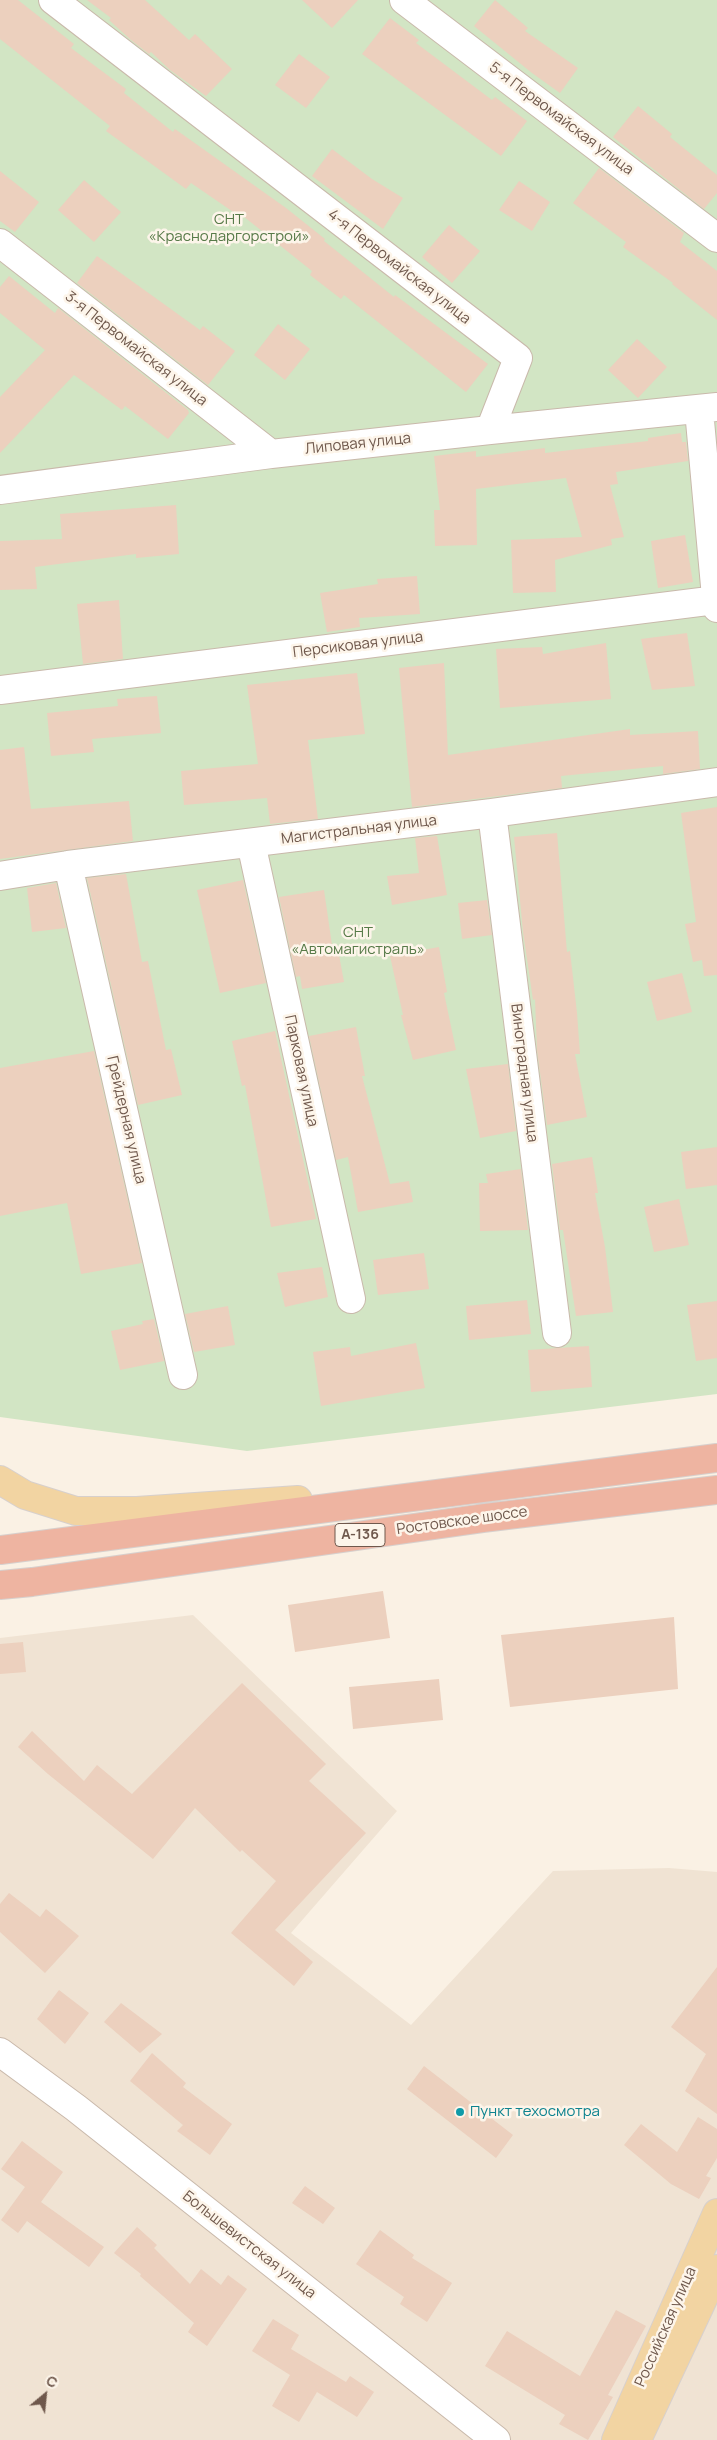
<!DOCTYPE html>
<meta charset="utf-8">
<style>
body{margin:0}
#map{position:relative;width:717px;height:2440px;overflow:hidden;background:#faf1e4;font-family:Manrope,sans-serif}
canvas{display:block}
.north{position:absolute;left:20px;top:2370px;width:50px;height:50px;-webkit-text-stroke:4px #fdf5ea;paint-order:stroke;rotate:28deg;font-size:14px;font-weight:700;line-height:20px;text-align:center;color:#6f584c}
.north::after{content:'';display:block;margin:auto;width:18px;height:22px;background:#6f584c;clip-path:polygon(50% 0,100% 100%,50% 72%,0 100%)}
</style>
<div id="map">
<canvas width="717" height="2440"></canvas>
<div class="north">С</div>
</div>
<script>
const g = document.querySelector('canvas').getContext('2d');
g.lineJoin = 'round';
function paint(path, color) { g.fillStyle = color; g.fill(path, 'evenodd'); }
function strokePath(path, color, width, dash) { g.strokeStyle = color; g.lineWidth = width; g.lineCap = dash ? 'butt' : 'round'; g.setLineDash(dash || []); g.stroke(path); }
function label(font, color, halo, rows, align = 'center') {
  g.font = font + ' Manrope,sans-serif'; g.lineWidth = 5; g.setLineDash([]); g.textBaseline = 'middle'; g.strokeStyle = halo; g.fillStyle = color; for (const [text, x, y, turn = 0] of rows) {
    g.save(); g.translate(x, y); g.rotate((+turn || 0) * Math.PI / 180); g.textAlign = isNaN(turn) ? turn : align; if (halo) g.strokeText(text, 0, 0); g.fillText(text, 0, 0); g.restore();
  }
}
paint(new Path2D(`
 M193,1615L397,1811L291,1933L411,2025L553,1871L669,1868L717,1872V2440H0V1638Z`), '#f0e3d3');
paint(new Path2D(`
 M0,0H717V1394L247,1451L0,1417Z`), '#d2e5c4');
paint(new Path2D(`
 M0,0H18L74,44L71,48L126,89L124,93L173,132L175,129L286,208L325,239L324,241L394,297L395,295L488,364L466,392L344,295L341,299L310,275L312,271L243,216L242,218L191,183L186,189L106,131L110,126L0,39Z
 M87,0H145L189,40L195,34L232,69L206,96L170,70L151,52L149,54L131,40L109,20L111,18Z
 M302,0H358L332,28Z
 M495,0L528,28L525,31L578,68L560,93L532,73L474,26Z
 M390,18L419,40L416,43L492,100L495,97L527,121L501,156L362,54Z
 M299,54L330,77L306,108L275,85Z
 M638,106L672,134L670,137L717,175V193L704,209L613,137Z
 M332,149L372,179L403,198L383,229L312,176Z
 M599,168L684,233L680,242L717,271V320L672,284L673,283L623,247L626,242L573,203Z
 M0,171L39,202L15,232L0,221Z
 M84,180L121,212L94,242L58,210Z
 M519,181L550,202L532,231L499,210Z
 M449,225L480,251L452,283L422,257Z
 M97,256L200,330L203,326L235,351L208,385L77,283Z
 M9,276L55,313L58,308L188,410L189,413L168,439L125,406L122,410L74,375L0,453V397L45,350L0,313V287Z
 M278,324L310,349L285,380L254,355Z
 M637,339L667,367L638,398L608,370Z
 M681,433L682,442H686L688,461L616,472L618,484L610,485L624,537L611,539L612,545L555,560L556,592L513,593L511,540L582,537L566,478L476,489L477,545L435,546L434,510H440L434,456L476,451V457L545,448V453L648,441V438Z
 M176,505L179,554L136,558V554L35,567L37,589L0,590V541L62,539L60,514Z
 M685,535L693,582L658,588L651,541Z
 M417,576L420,614L359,618L360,627L327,632L320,593L378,584L377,579Z
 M119,600L123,659L83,664L77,604Z
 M687,633L695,686L652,690L641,639Z
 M606,643L611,699L500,708L496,649L542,647L543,654Z
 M444,663L448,755L630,729V735L698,731L700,769L663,774V766L561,776L562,788L412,807L399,668Z
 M357,673L365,734L308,740L318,819L270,824L267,798L184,805L181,771L258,764L247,685Z
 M157,696L161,733L92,739L94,752L51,756L47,713L118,706L117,699Z
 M24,747L31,809L129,801L133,841L0,859V750Z
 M717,807V975L704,976L702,960L693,962L685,924L696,922L681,813Z
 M557,833L567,952L570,951L577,1013L580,1054H575L587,1117L547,1125L537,1050L535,999L533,1000L523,932L514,837Z
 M437,836L447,895L392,905L387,876L419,873L415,838Z
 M126,874L142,962L148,961L166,1050L171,1049L182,1095L138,1105L87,878Z
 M243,880L266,983L220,993L197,890Z
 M56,883L66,928L32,932L27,888Z
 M324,890L332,945L337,944L344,982L302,989L300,976L296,977L279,897Z
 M487,900L492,935L462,939L458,903Z
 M439,947L447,992L444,993L456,1050L413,1060L401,1015H403L390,956Z
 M682,973L692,1012L657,1021L647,982Z
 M356,1027L365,1076H362L390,1184L409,1181L413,1202L358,1212L348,1157L336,1160L309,1036Z
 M275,1031L316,1219L271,1227L245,1085L242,1086L232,1041Z
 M94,1051L142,1263L81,1274L67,1203L0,1216V1068Z
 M508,1064L516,1131L480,1138L466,1069Z
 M717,1147V1185L686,1189L681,1152Z
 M592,1157L598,1193H595L605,1247L613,1312L576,1316L563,1230H560L552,1164Z
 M521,1169L528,1230L480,1231L479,1183H488L486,1174Z
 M679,1199L689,1245L654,1252L644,1207Z
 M424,1253L429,1289L378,1295L373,1260Z
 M322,1267L328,1297L285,1307L277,1273Z
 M527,1300L531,1334L469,1340L466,1306Z
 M717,1301V1358L696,1361L687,1305Z
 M228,1306L235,1345L194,1352L185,1314Z
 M154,1319L164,1361L120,1370L111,1331L143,1324L142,1321Z
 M416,1343L425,1388L321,1406L313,1352L350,1347L351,1356Z
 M589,1346L592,1387L531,1392L528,1350Z
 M383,1591L390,1638L295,1652L288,1605Z
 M674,1617L678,1689L510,1707L501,1635Z
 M23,1642L26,1672L0,1674V1644Z
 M439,1679L443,1720L353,1729L349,1687Z
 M242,1683L326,1764L309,1781L366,1833L275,1930L313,1962L294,1986L231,1933L276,1881L242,1850L240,1852L195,1808L153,1859L48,1774L18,1747L32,1731L84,1781L97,1765L132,1794Z
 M9,1893L40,1917L46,1909L79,1936L45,1973L0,1932V1904Z
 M717,1967V2114L685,2091L706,2054L671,2027Z
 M59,1990L89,2013L65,2044L37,2019Z
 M121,2003L162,2034L140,2053L104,2022Z
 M152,2053L186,2083L183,2087L232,2124L210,2155L177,2131L183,2125L130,2081Z
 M424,2066L513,2135L496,2158L407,2089Z
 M698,2117L717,2129V2158L706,2176L711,2178L699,2199L671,2184L624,2145L641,2124L677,2152Z
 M22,2141L63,2172L41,2202L104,2247L89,2267L27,2221L18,2233L1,2220L25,2187L1,2169Z
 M305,2186L335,2208L323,2224L292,2203Z
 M137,2227L157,2245L154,2248L190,2284L201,2269L221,2285L228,2275L247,2289L207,2346L188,2332L194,2323L140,2276L141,2274L114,2253Z
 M380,2230L414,2255L412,2258L452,2283L427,2322L400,2304L404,2297L356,2264Z
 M616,2310L646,2326L608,2395L613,2397L588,2440L559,2424L565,2415L485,2366L507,2331L580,2376Z
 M273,2319L299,2335L291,2349L346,2382L350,2376L374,2392L357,2417L317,2392L299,2422L272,2406L290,2375L252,2351Z`), '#ecd0be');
const minor = new Path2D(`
 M53,0L518,358L490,430
 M404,0L717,238
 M0,243L271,454
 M699,410L717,608
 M0,490L271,454L490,430L717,407
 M0,690L717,600
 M492,813L557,1333
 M251,843L351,1299
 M68,865L183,1375
 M0,876L68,865L492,813L717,782
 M0,2052L76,2108L496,2440`);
const major = new Path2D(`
 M0,1480L25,1495L76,1511H137L298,1500
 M616,2440L717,2213
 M637,2440L717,2269`);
const highway = new Path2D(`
 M0,1550L717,1458
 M0,1585L32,1582L484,1518L717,1490`);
strokePath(minor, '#c9b9ab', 30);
strokePath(major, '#d7d0cd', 30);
strokePath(highway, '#d7d0cd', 30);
strokePath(minor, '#fff', 28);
strokePath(major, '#f2d4a2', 28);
strokePath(highway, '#eeb4a1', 28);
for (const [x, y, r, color] of [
 [460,2112,5,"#0f9aa8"]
]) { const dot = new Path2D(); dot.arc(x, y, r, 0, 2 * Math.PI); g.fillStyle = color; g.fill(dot); strokePath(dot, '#fdf5ea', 2); }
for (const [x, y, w] of [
 [360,1535,50]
]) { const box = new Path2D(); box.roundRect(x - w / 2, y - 11.5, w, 23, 4); g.fillStyle = '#fdf5ea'; g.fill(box); strokePath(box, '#6f584c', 1); }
label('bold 14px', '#6f584c', null, [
 ["А-136",360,1535]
]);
label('15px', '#6f584c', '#fdf5ea', [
 ["5-я Первомайская улица",561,119,37],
 ["4-я Первомайская улица",399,267,38],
 ["3-я Первомайская улица",136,349,38],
 ["Липовая улица",358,444,-6],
 ["Персиковая улица",358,645,-7],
 ["Магистральная улица",359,830,-7],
 ["Парковая улица",301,1071,78],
 ["Виноградная улица",524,1073,83],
 ["Грейдерная улица",126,1120,77],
 ["Ростовское шоссе",462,1521,-8],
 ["Большевистская улица",249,2245,38],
 ["Российская улица",666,2327,-66]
]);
label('15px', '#577a48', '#fdf5ea', [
 ["СНТ",229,220],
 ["«Краснодаргорстрой»",229,237],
 ["СНТ",358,933],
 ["«Автомагистраль»",358,950]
]);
label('15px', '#0d838f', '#fdf5ea', [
 ["Пункт техосмотра",470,2112]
], 'left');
</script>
